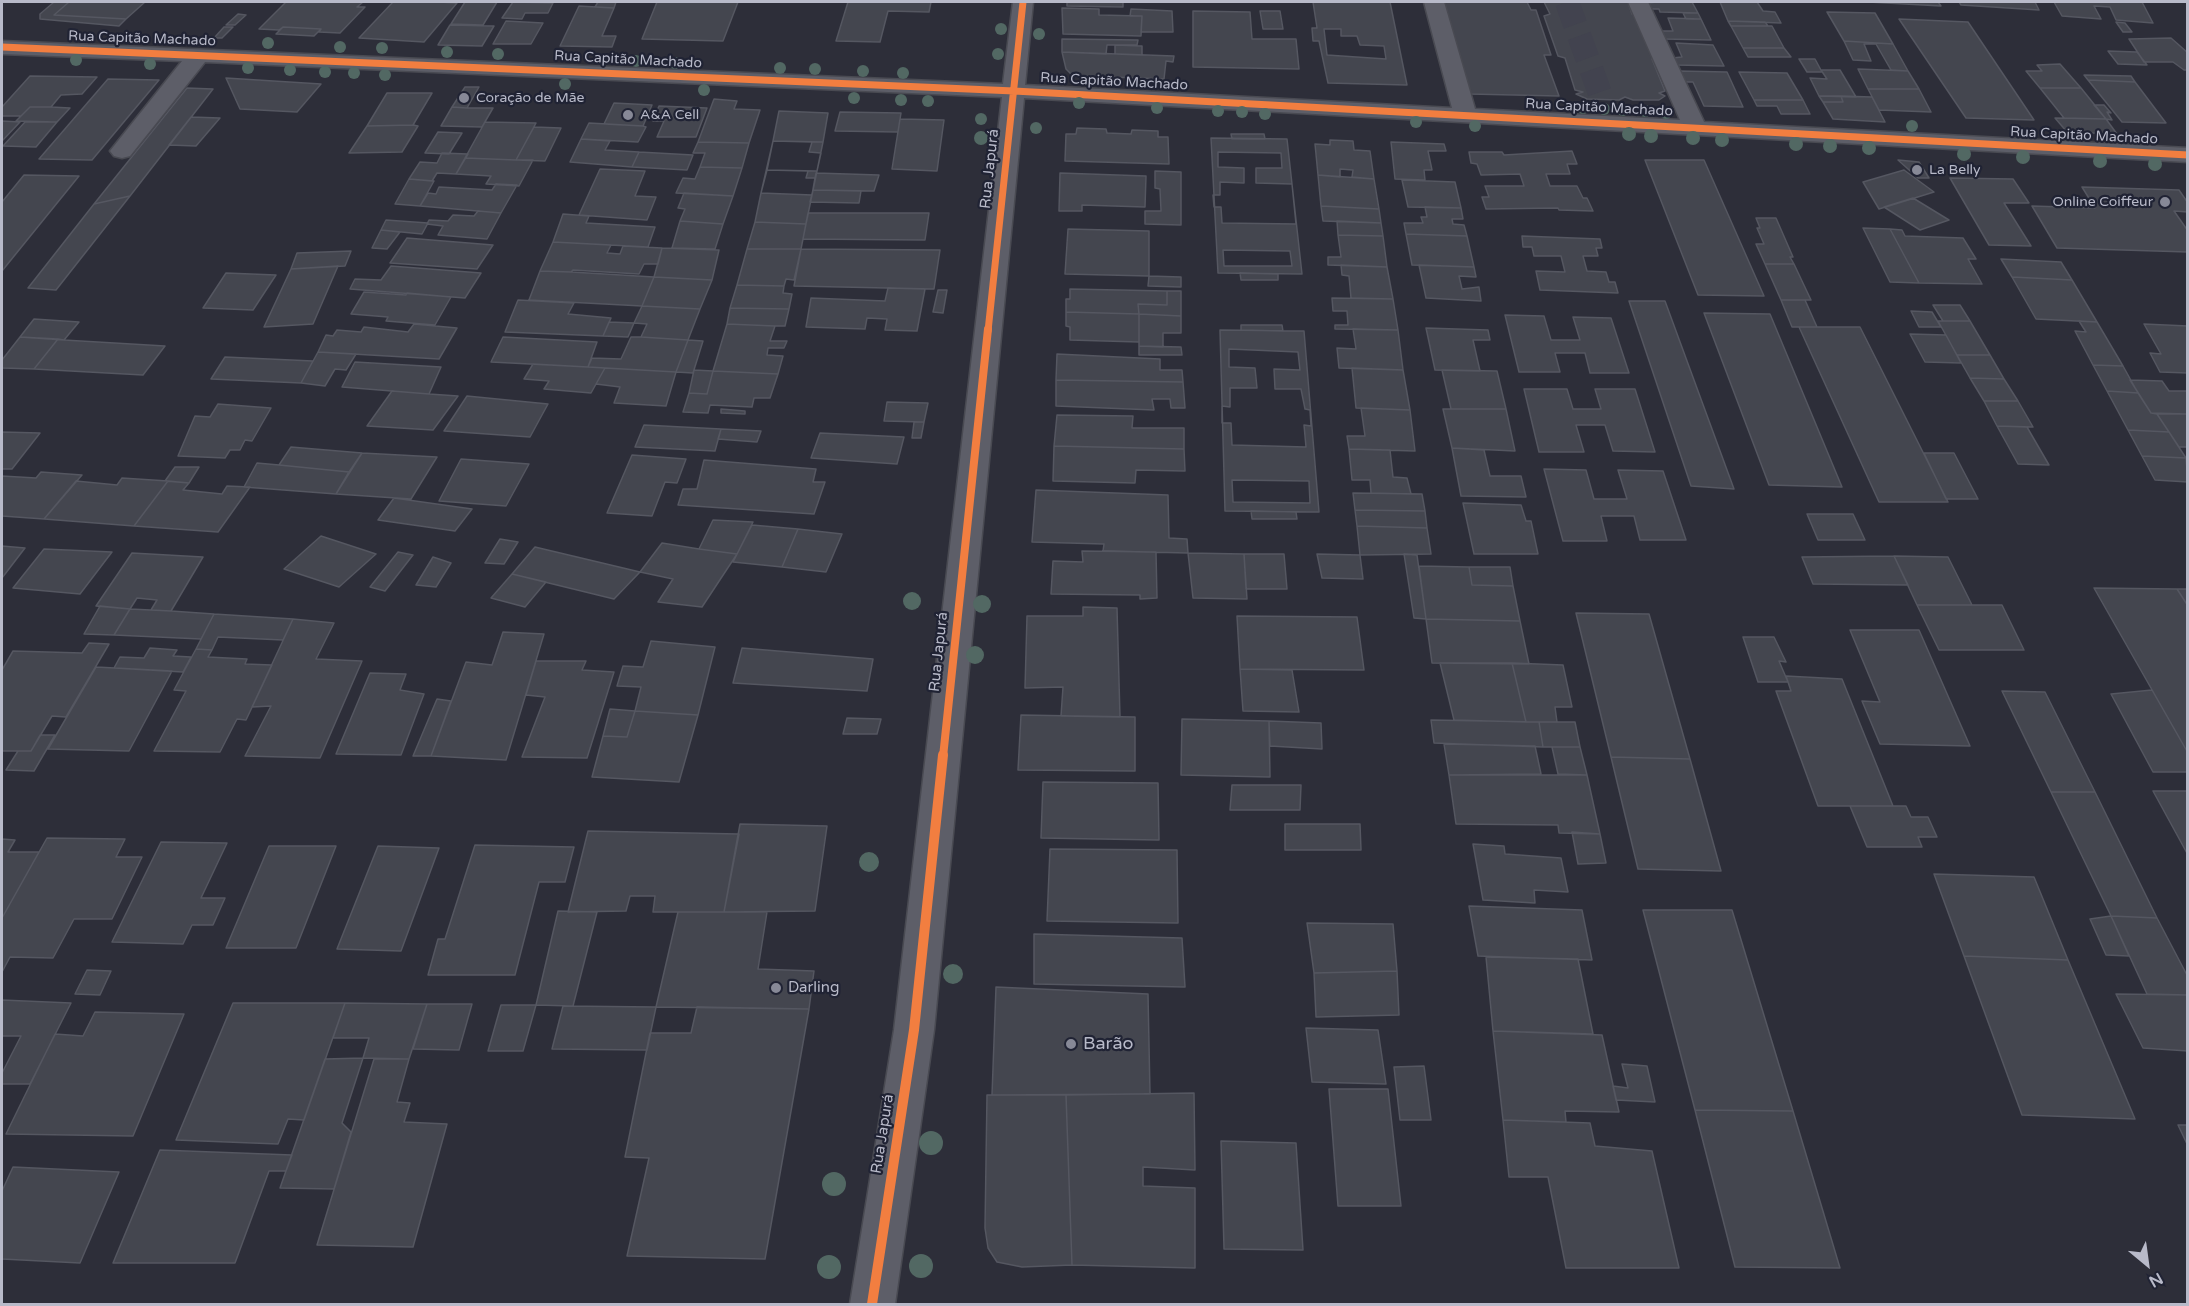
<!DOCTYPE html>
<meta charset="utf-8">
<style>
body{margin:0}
#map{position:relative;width:2189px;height:1306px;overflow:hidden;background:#2d2e39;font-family:"Varela Round",sans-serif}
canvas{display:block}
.frame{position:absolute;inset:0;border:3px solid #b8bac9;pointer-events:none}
.north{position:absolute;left:2117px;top:1234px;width:60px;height:60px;-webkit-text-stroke:4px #202334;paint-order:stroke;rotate:151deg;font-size:16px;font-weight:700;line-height:24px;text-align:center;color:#b8bac9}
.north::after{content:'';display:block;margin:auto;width:21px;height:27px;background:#b8bac9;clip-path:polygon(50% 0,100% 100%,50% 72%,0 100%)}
</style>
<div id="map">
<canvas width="2189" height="1306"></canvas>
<div class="frame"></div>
<div class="north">N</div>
</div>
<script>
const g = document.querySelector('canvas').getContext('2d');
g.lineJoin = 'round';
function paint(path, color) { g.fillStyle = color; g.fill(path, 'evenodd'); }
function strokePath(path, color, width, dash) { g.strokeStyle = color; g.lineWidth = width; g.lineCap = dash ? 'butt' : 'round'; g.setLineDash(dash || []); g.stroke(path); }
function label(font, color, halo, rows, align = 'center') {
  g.font = font + ' "Varela Round",sans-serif'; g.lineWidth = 4.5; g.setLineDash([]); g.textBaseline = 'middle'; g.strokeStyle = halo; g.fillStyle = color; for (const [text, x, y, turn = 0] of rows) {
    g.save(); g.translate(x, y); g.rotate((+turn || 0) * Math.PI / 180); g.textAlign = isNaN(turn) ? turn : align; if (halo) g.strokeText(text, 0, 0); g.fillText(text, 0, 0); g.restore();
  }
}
const building = new Path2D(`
 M54,2H69L54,15L126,19L119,26L40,19V14Z
 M69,2H145L126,19L54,15Z
 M286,2H363L357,7H365L340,33L319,32L321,29L283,27L279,30L259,29Z
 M393,2H438L457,3L424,42L359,38Z
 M465,2H497L483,25L451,24Z
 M513,2L553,3L548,13H525L522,19L502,18Z
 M598,2H616L614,8L595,7Z
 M657,2H738L723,41L642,39Z
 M848,2H931L929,12L888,11L880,42L836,41Z
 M1067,2H1123V7L1067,6Z
 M1313,2H1390L1407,85L1328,83L1319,41H1313L1312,28H1317Z
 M1443,2H1527L1531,10H1536L1551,55H1544L1559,96L1469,94Z
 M1544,2H1628L1632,14L1639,16L1656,57L1652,59L1665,91L1659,93L1665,96L1659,100H1633L1625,97L1619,100L1587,99L1576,94L1583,92L1575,90L1565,58L1558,56L1544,16L1550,14Z
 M1657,2H1692L1698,13L1660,12L1659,9H1650L1648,3Z
 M1720,2H1757L1763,11L1775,12L1781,23L1728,21Z
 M1868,2H1938L1941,6Z
 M1959,2H2035L2039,10L1961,5Z
 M2054,2H2142L2153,23L2116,20L2110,7L2094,6L2101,19L2062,16Z
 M579,6L614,8L602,36H616L612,47L560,46Z
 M1062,8L1099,9V15L1142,16L1141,36L1063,34Z
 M1131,9L1172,11L1173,32H1141L1142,16H1130Z
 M1193,11L1250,12L1252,39H1296L1299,69L1193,67Z
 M1260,11H1280L1283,29H1263Z
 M1827,12L1875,13L1893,44L1844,41Z
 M1683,13H1698L1701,19H1686Z
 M238,14L246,15L235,25H226Z
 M1668,18L1701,19L1711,40L1664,39L1660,31H1673Z
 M1899,19L1968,22L2034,120L1966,118Z
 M506,21L543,23L531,44H493Z
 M1728,21L1765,22L1768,26H1731Z
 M2116,22L2125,23L2132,32H2123Z
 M450,25L494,26L482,46L438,45Z
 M1731,26H1772L1784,48H1743Z
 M224,27H233L222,38H214Z
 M283,27L321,29L314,36L276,34Z
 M1324,29H1341V36H1357L1360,45L1384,46L1386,59L1327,55Z
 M2171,38L2188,53V70H2184L2173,62H2144L2129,39Z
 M1062,39L1138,40L1137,45H1107L1106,54L1062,52Z
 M1844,41L1893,44L1908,71L1891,70L1876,44H1864L1871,61L1853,60Z
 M1676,43L1713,45L1724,66L1675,65L1672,58L1682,57Z
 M1115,45L1142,46V55L1115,54Z
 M1743,48H1784L1791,57H1748Z
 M2108,51L2137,52L2147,65L2118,64Z
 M1062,52L1174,56L1173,62L1166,61L1164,79L1083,76L1071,74L1066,69Z
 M1799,59H1815L1822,72H1807Z
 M2060,64L2081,88H2040L2026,71H2042L2037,65Z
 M1858,69L1908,71L1919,89H1868Z
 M1821,70H1840L1856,97L1819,96L1810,78L1827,79Z
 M1678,71L1727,72L1743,107L1704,106L1693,82H1683Z
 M1739,72L1787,73L1803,100H1754Z
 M2084,75L2131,76L2135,82L2088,80Z
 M30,76L97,77L82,94L61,95L51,107H30L21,116H2V107Z
 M226,78L321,84L297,112L240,109Z
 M108,79L159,80L92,160L39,159Z
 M2088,80L2135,82L2166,123L2122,122Z
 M465,87H479L467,108L452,107Z
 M187,88L213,89L130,196L94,204Z
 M2040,88H2081L2106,119L2064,118Z
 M1868,89H1919L1931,112L1879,110Z
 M387,93H432L413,125L367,126Z
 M1819,96H1841L1843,102H1823Z
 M1841,96L1872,97L1885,122L1833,119L1823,102H1843Z
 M714,99L737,101L734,109L760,110L749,143L698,142Z
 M1754,100H1803L1810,114H1781L1777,106H1757Z
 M614,103L652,105L643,126L604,124Z
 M2094,105H2104L2111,113L2107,112L2112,120L2106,119Z
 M659,106L707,108L696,137H657L664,121H653Z
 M30,107H51L70,108L57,122L16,121Z
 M452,107L467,108H493L482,127L441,126Z
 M779,111L828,113L823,142L773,141Z
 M840,112L901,113L898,132L835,131Z
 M191,117L220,118L196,146L169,145Z
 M2055,118L2106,119L2117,134L2067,132Z
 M900,119L944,120L937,171L892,169Z
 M2,121L20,122L2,141Z
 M25,122H57L36,147L3,146Z
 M485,122L536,123L516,160L465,158Z
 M589,123L643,126L646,127L638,142L581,139Z
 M413,125L418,126L402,152L349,153L367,126Z
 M534,127L561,128L545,161L516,160Z
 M1077,128L1106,129L1107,133L1131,134L1132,130L1158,131V137H1168L1169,164L1065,161L1066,134H1076Z
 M438,132L462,133L449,154L425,153Z
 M1231,134H1264L1265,139H1232Z
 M1211,138L1287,139L1302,274L1218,273Z
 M581,139L610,141L605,150L639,152L632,167L570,162Z
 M1330,140L1353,141L1354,150L1370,151L1374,179L1352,177L1353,170L1340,169V177L1318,175L1315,144L1330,145Z
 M773,141L823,142L812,195L761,193Z
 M773,141L812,142L809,152L821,153L817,171L767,170Z
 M698,142L749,143L742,168L700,167L705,153H693Z
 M1391,142L1444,144L1446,151H1428L1432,170H1424L1425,180L1395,179Z
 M1572,151L1577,164H1567L1570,174H1546L1550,186H1577L1583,198H1587L1593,211L1559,210L1558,208L1486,209L1482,197H1489L1485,186H1524L1520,174L1481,175L1477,164L1471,163L1469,152H1502L1504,155Z
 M639,152L693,155L687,170L632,167Z
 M1218,152L1281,153L1282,168H1256V183L1292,184L1296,224L1222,223L1221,207H1214L1213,195H1220V182L1244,183V168L1218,167Z
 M442,153L468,154L456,174L437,173L432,181L409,179L420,162L437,163Z
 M465,158L516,160H533L519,186L486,184L491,176L456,174Z
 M1645,160H1704L1764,296L1698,295Z
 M1898,160L1919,162L1929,178H1918Z
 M700,167L742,168L733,196L676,193L683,178L695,179Z
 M600,169L645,171L635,196L656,197L647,220L579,215Z
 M767,170L808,171L806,178H815L812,195L761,193Z
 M1904,170L1934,192L1879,209L1863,182Z
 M1155,171L1181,172V225L1145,224V211H1161L1160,189L1155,188Z
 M816,173L879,175L874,191L813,190Z
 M1060,173L1146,176L1145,207L1082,205V211H1059Z
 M24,175L79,176L2,271V202Z
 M1318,175L1374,179L1379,209L1321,206Z
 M1950,178L2013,179L2029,203H2004L2031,246L1989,245Z
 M409,179L434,181L420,206L395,204Z
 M1402,180L1455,182L1461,208L1408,207Z
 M496,184L517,185L501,213L420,206L428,193L436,194L439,187L492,190Z
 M2082,187L2179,190L2188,203V212L2174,211L2188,231V252L2057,248L2032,206L2095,208Z
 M813,190L861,191L859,203L810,202Z
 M684,193L733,196L723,224L680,221L685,209L678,208Z
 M761,193L812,195L806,224L755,222Z
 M130,196L56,290L28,288L94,204Z
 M1913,198L1949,220L1920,230L1884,207Z
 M1321,206L1379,209L1381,223L1323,221Z
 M1425,207L1461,208L1463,219H1452L1453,224L1464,225L1467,236L1406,234L1404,223H1423L1421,217H1427Z
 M478,211L501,213L487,239L438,235L443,226L427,224L429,220L448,221L453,215L474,216Z
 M808,213H929L925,240L803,239Z
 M563,214L589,216L586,223L655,227L648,247L553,242Z
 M1756,218H1776L1793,257H1790L1794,264H1765L1756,244H1764L1757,228H1760Z
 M386,220L428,223L422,234L381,230Z
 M680,221L723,224L715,249L672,248Z
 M1337,221L1381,223L1383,236L1338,235Z
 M755,222L806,224L801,249H747Z
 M1863,228L1890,229L1919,283L1890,282Z
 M1068,229L1149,231V276L1065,274Z
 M1890,229L1902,230L1905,236L1963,238L1976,259H1968L1982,284L1919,283Z
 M381,230L400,232L387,249L372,248Z
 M1406,234L1467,236L1474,267L1412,265Z
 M1338,235L1383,236L1387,267L1328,265V257H1341Z
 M1522,236L1600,239L1602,248H1596L1598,256H1583L1587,271L1606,272L1609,282H1615L1618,293L1540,290L1536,271L1565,272L1561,256H1534L1532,247H1523Z
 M407,238L493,245L477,269L390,263Z
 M553,242L611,245L607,253L620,254L623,246L662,248L658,264H644L639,274L573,270L571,272L540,271Z
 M662,248L719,250L712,280L654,277Z
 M747,249H801L794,280L786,279L784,286L737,285Z
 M801,249L940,250L934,289L794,286Z
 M1223,250L1290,251L1292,266H1224Z
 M351,251L345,266L291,269L297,253Z
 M2001,259L2061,262L2072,280L2012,277Z
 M1765,264H1794L1811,300H1781Z
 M1341,265L1387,267L1393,299L1351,298L1349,276L1342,275Z
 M1419,265L1474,267L1476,277L1459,276L1462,289L1479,287L1481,301L1426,298Z
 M338,266L313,324L264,327L291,269Z
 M391,266L481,273L465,298L350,289L355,279L381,280Z
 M540,271L571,272L654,277L642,306L529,300Z
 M226,273L276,275L253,310L203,308Z
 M1240,273L1278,274V280H1241Z
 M1149,276L1181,277V287L1148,286Z
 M654,277L712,280L700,309L642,306Z
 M2012,277L2072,280L2097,322L2036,319Z
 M737,285L784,286L783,293L792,294L789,309L730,308Z
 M888,288L925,289L917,331L885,330L887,319L867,318L865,329L806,327L811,298L885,301Z
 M1070,289L1167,291V305L1138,304L1139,314L1066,312V299H1070Z
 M938,290H947L943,313L933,312Z
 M1167,291H1181V316L1139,314L1138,304L1167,305Z
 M364,292L406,295L407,293L451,297L435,325L386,321L388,317L351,314Z
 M1332,298L1393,299L1398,330L1335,329V325H1348L1347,311H1333Z
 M518,300L574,303L568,314L611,318L603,336L505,332Z
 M1781,300H1805L1817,327H1792Z
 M1629,301H1665L1734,489L1691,486Z
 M1933,305H1960L1970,321H1943Z
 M642,306L700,309L688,340L641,337L647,324L634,323Z
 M730,308L789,309L785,326H775L727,324Z
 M1911,311L1932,312L1941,327H1919Z
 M1066,312L1139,314V342L1070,340V327L1066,326Z
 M1704,313L1770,314L1842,487L1769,485Z
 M1139,314L1181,316V333H1163V347L1139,346Z
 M1505,315L1544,316L1551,340H1580L1573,317L1611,318L1629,373H1590L1585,353H1555L1560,372H1519Z
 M34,319L79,322L64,340L20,337Z
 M1938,321H1970L1990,355H1957Z
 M2079,321L2097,322L2123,366L2093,365L2075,331L2086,332Z
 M609,322L634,323L628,337L603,336Z
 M414,324L457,328L439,359L318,352L326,335L333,336L337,330L361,332L364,327L408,332Z
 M727,324L775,326L770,341H787L784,348H768L767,355L783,356L778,374L713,371Z
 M2144,324L2188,326V373L2160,372L2150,353L2161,354Z
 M1241,325H1282L1283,331L1241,330Z
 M1799,327H1860L1948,502H1879Z
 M1426,328L1488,330L1490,340H1473L1480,371L1435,370Z
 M1353,329L1398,330L1403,370L1339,368L1337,348L1356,349Z
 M1220,330L1304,331L1319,512L1225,511Z
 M1910,334L1946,335L1961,363L1925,362Z
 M20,337L58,339L34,369L2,368V360Z
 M503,337L597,342L588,367L491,362Z
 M631,337H641L688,340L676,372L588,367L592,358L621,359Z
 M58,339L64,340L165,346L143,375L34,369Z
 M688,340L703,341L693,373L676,372Z
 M1139,346L1181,347L1182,355H1139Z
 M1229,349L1298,352L1300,370L1274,369L1275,389H1301L1305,409L1310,410L1311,426L1304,425L1306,447L1232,445L1231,423H1222V406L1230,407V388H1257L1255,368L1229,367Z
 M318,352L356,354L346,370L335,369L325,386L301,383Z
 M1057,354L1160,359V370H1182L1183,382L1056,380Z
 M1957,355H1990L2004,379L1970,378Z
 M225,357L313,361L301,383L211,379Z
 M355,362L441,367L429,394L342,387Z
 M533,364L588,367L605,368L591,393L544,389L549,381L524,379Z
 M2093,365L2123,366L2138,393L2107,391Z
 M605,368L676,372L666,406L614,403L620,387L596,384Z
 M1352,368L1403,370L1410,410L1356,408Z
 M694,370L713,371L707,394L689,393Z
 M1442,370L1497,371L1506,409H1451Z
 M713,371L778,374L770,398H754L752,407L710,405L708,413L683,412L689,393L707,394Z
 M1970,378L2004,379L2018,401H1984Z
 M1056,380L1183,382L1185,408H1171L1170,399H1152L1154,410L1056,406Z
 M2130,380L2162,381L2169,391H2188V414L2151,413Z
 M1524,389H1567L1573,409H1601L1595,389H1635L1655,452L1613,451L1605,425H1576L1584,452H1539Z
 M392,391L429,394L458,396L433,430L367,426Z
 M2107,391L2138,393L2151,413L2157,414L2169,432L2128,430Z
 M467,396L548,404L530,437L444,431Z
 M1984,401H2018L2033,427L1997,426Z
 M887,402L928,403L924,422L884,421Z
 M218,404L271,408L252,441L245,440L240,450H230L225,458L178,456L195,416L210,417Z
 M1361,408L1410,410L1415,451L1349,449L1347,436H1365Z
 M721,409L745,411V414L721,413Z
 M1443,409H1506L1515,451L1452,448Z
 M2157,414H2188V447H2179Z
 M1057,415L1133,416L1132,428H1184V449L1054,446Z
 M914,422H924L921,438H912Z
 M644,425L721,429L715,451L635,447Z
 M1997,426L2027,427L2049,465L2018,464Z
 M721,429L761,431L757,442L718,439Z
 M2128,430L2169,432L2186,458L2142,456Z
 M2,432L40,433L12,469H2Z
 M820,433L904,437L897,464L811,458Z
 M1054,446L1184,449L1185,471L1136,470L1135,483L1053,481Z
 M291,447L362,453L349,472L279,465Z
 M1452,448L1484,450L1490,476H1521L1526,497L1461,496Z
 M1349,449L1390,450L1393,477L1407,478L1411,494L1371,493L1370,480H1352Z
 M362,453L437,457L411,499L336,494Z
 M1924,453H1954L1978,499H1946Z
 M632,455L686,459L677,483L665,482L652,516L607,513Z
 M2142,456L2186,458L2188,482L2155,480Z
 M461,459L529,464L506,506L439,501Z
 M704,460L816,469L813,482H825L814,514L678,505L683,489H697Z
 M257,463L279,465L349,472L336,494L244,487Z
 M175,467H199L189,483L165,481Z
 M1544,469L1586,470L1594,499H1627L1618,470L1663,471L1686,540H1640L1634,516H1601L1607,541H1563Z
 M41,472L82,475L44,519L2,516V476L36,478Z
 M122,478L168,481L134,526L44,519L76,481L117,485Z
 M1232,480L1309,481L1310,503L1233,502Z
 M168,481L189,483L183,490L222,494L227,486L250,487L218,532L134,526Z
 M1036,490L1168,495L1169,538L1187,539L1188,553L1103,551L1104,544L1032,542Z
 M1353,493L1422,494L1425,511L1355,510Z
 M394,498L472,509L455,531L378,520Z
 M1463,503L1521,505L1526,521H1531L1538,554H1474Z
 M1355,510L1425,511L1427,528L1357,526Z
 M1251,511L1296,512L1297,519H1252Z
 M1807,514H1853L1865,540H1818Z
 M713,520L753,522L737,554L699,549Z
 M752,525L798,529L782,567L733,562Z
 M1357,526L1427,528L1431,554L1360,555Z
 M798,529L842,534L826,572L782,567Z
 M321,536L376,554L339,587L284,569Z
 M500,539L518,542L504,564L485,563Z
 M662,543L699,549L737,554L702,607L658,602L673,579L640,572Z
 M2,546L25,548L2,578Z
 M535,547L640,572L614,599L512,574Z
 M44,549L112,552L80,594L13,588Z
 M1082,551L1156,552L1157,598L1140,599V595L1051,594L1053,561L1083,562Z
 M398,552L413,555L385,591L370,587Z
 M132,553L203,557L171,611L151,610L157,600L137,598L130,609L96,606Z
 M1188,553L1244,554L1247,599L1193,598Z
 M1244,554H1284L1287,589H1246Z
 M1317,554L1360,555L1363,579L1322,578Z
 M1404,554L1417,555L1426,619L1414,618Z
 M1894,556L1948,557L1972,605H1917Z
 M1894,556L1908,585L1813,584L1802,557Z
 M433,557L451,563L436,587L416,585Z
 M1419,566L1469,567L1472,585L1513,586L1520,621L1426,619Z
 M1469,567H1510L1513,586L1472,585Z
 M512,574L546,582L525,607L491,598Z
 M2094,588L2177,589L2188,606V753Z
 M2177,589H2188V606Z
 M1917,605H2002L2024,650H1939Z
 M100,606L130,609L114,635L84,634Z
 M1083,607L1117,608L1120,717L1061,716L1063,687L1025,688L1027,616H1083Z
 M130,609L171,611L214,614L201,639L114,635Z
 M1576,613L1649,614L1690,759L1611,757Z
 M214,614L293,619L283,640L218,637L212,650L196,649Z
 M1237,616L1357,617L1364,670L1240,669Z
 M293,619L334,623L316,659L362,661L320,758L245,756L271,706L252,707Z
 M1426,619L1520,621L1529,664L1432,663Z
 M1850,630H1919L1970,746L1880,744L1862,701L1880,702Z
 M503,632L544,634L506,760L431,756L466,662L492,665Z
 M1743,637H1774L1786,662L1779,661L1788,682H1758Z
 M651,641L715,647L698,715L635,711L641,687L617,686L623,666L643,667Z
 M89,643L109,644L66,717L52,716L31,751H2V670L13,651L82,653Z
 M150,648L177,650L173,656L191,657L183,672L114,668L120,657L144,658Z
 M742,648L873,659L867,691L733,683Z
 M196,649L212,650L208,657L247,659L245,664L272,665L246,720L237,719L220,752L154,751L186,691L174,690Z
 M536,661H586L582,670L614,672L587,758L522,757L545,697L526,695Z
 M1440,663H1512L1526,722L1454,720Z
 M1512,663L1563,665L1572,707H1555L1557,722H1526Z
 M96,667L172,671L129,751L48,749Z
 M1240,669L1292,670L1299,712L1243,711Z
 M370,673L406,674L400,690L424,694L401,755L336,754Z
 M1786,676L1842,679L1893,806H1818L1776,691H1791Z
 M2152,690L2188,753V772H2153L2111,694Z
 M2002,691L2045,692L2095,792H2051Z
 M437,699L451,701L431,756H413Z
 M610,709L635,711L627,737L603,736Z
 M635,711L698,715L679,782L592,777L603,736L627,737Z
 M1021,715L1135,717V771L1018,770Z
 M847,718L881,719L877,734H843Z
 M1182,719L1269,721L1270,777L1181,775Z
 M1431,720L1539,722L1543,747L1434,743Z
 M1269,721L1321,723L1322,749L1270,746Z
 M1539,722H1575L1580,747H1543Z
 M40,735H55L34,771L6,770L18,751H31Z
 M1444,744L1535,746L1541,774L1449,775Z
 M1552,747H1580L1587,775L1558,774Z
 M1611,757L1690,759L1721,871L1638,869Z
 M1449,775H1587L1600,834L1559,833L1558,825L1456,824Z
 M1043,782L1158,783L1159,840L1041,838Z
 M1232,785H1301L1300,810H1230Z
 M2153,791H2188V855Z
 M2051,792H2095L2157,918L2111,916Z
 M1850,806H1906L1911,817H1928L1937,837H1918L1922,847H1867Z
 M740,824L827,826L815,911L724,912Z
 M1285,824H1360L1361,850H1285Z
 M588,831L739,834L724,912H653L655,896H630L626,911L568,912Z
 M1572,832L1600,834L1606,863L1578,864Z
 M47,838L125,839L116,857H142L112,919H74L53,958L10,957L2,972V918Z
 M2,839L15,840L8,852H39L2,918Z
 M161,842L227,843L201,898H225L213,925H192L183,944L112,942Z
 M1473,844L1504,846L1505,854L1561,858L1568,892L1534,890L1535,903L1483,900Z
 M475,845L574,847L565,882H539L515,975H428L438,939H445Z
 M269,846H336L296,948H226Z
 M378,846L439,848L401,951L337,949Z
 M1050,849L1177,850L1178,923L1047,921Z
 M1934,874L2034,877L2068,960L1964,956Z
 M1469,906L1582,910L1592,960L1478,956Z
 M1643,910H1732L1793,1111L1695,1110Z
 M558,911L597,912L573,1006L536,1005Z
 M678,912H767L758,969L814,971L809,1009L656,1007Z
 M2111,916L2129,956L2106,955L2090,919Z
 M2111,916L2157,918L2188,977V995L2147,994Z
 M1307,923L1393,924L1397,971L1314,973Z
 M1034,934L1182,938L1185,987L1034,984Z
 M1964,956L2068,960L2135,1119L2022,1115Z
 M1486,957L1578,959L1593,1034L1493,1031Z
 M87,970L111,971L100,995L75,994Z
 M1397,971L1399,1015L1316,1017L1314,973Z
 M996,987L1148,994L1150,1094L992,1095Z
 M2116,994L2188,995V1051L2143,1048Z
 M2,1000L71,1003L30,1084H2V1073L21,1036H2Z
 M233,1003H345L304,1120L288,1119L278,1144L176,1140Z
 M345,1003L427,1004L409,1059L363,1058L369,1038H333Z
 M427,1004H472L459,1050L413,1049Z
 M501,1005H536L523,1051H488Z
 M563,1006L656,1007L647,1050L552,1049Z
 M697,1007L809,1009L765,1259L627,1256L649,1158L625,1157L650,1033H691Z
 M95,1012L184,1014L133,1136L6,1134L55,1034L83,1036Z
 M1306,1028L1378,1030L1386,1084L1312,1082Z
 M1493,1031L1602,1035L1619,1112L1565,1111L1566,1122L1503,1120Z
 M363,1058L342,1123L351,1132L334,1189L280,1188L325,1059Z
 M374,1059H409L397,1102L410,1103L404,1122L447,1124L413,1247L317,1245Z
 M1622,1064L1647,1066L1655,1102L1616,1100L1613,1086L1628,1088Z
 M1424,1066L1431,1120H1400L1394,1067Z
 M1329,1089H1388L1401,1206H1338Z
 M1194,1093L1195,1170L1143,1167V1186L1195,1188V1268L1072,1265L1066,1095Z
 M987,1095H1066L1072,1265L1022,1267L997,1262L988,1248L985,1228Z
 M1695,1110L1793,1111L1840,1268L1735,1267Z
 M1503,1120L1590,1123L1595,1146L1652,1151L1679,1268H1566L1548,1177H1509Z
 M2178,1125H2188V1146Z
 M1221,1141L1296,1143L1303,1250L1224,1249Z
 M160,1150L292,1155L286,1171H269L235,1263H113Z
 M13,1167L119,1172L80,1263L2,1259V1191Z`);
paint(building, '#44464f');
strokePath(building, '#555761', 1.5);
strokePath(new Path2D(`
 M1567,2L1602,99`), '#42434f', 24, [24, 12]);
const minor = new Path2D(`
 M1013,2H1033L1025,85L1452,108L1424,2H1444L1475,109L1680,120L1628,2H1648L1704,122L2188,148V162L1024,98L934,1030L895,1304H850L894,1030L1002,97L205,62L130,156L122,158L114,156L110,151L182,61L2,54V41L1003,84Z`);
strokePath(minor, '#494a52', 3);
paint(minor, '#5d5e68');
strokePath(new Path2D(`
 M2,47L1014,91L2188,155
 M988,331L1023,2`), '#f27e40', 7);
strokePath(new Path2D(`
 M943,757L988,329`), '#f27e40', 8);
strokePath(new Path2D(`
 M872,1304L914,1030L943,755`), '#f27e40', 10);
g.fillStyle = '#526863';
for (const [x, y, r] of [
 [1001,29,6],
 [1039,34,6],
 [268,43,6],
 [340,47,6],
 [382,48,6],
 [447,52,6],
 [498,54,6],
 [998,54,6],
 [76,60,6],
 [636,61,6],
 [675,63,6],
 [150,64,6],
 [248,68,6],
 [780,68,6],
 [815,69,6],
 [290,70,6],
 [863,71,6],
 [325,72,6],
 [354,73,6],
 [903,73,6],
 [385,75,6],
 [565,84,6],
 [704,90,6],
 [854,98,6],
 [901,100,6],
 [928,101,6],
 [1079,103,6],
 [1157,108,6],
 [1583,108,6],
 [1604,109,6],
 [1623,110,6],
 [1218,111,6],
 [1645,111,6],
 [1242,112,6],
 [1666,113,6],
 [1265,114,6],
 [981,119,6],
 [1416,122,6],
 [1475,126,6],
 [1912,126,6],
 [1036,128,6],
 [1629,134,7],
 [1651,136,7],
 [981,138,7],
 [1693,138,7],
 [1722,140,7],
 [1796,144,7],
 [1830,146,7],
 [1869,148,7],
 [1964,154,7],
 [2023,157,7],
 [2100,161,7],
 [2155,164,7],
 [912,601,9],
 [982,604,9],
 [975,655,9],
 [869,862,10],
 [953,974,10],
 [931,1143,12],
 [834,1184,12],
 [921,1266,12],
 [829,1267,12]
]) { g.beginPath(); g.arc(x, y, r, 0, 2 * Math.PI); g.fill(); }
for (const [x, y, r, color] of [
 [464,98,6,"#878997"],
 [628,115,6,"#878997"],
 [1917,170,6,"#878997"],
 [2165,202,6,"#878997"],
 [776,988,6,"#878997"],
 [1071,1044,6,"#878997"]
]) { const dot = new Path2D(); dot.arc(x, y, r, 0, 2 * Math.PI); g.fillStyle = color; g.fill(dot); strokePath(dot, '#202334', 2); }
label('14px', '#b8bac9', '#202334', [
 ["Rua Capitão Machado",142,39,2],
 ["Rua Capitão Machado",628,60,3],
 ["Rua Capitão Machado",1114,82,3],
 ["Rua Capitão Machado",1599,108,3],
 ["Rua Capitão Machado",2084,136,3]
]);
label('14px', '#b8bac9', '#202334', [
 ["Coração de Mãe",476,98],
 ["A&A Cell",640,115],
 ["La Belly",1929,170],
 ["Online Coiffeur",2153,202,"right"]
], 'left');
label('15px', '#b8bac9', '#202334', [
 ["Rua Japurá",990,169,-84],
 ["Rua Japurá",939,652,-84],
 ["Rua Japurá",883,1134,-81]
]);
label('15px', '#b8bac9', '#202334', [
 ["Darling",788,988]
], 'left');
label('18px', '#b8bac9', '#202334', [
 ["Barão",1083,1044]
], 'left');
</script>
